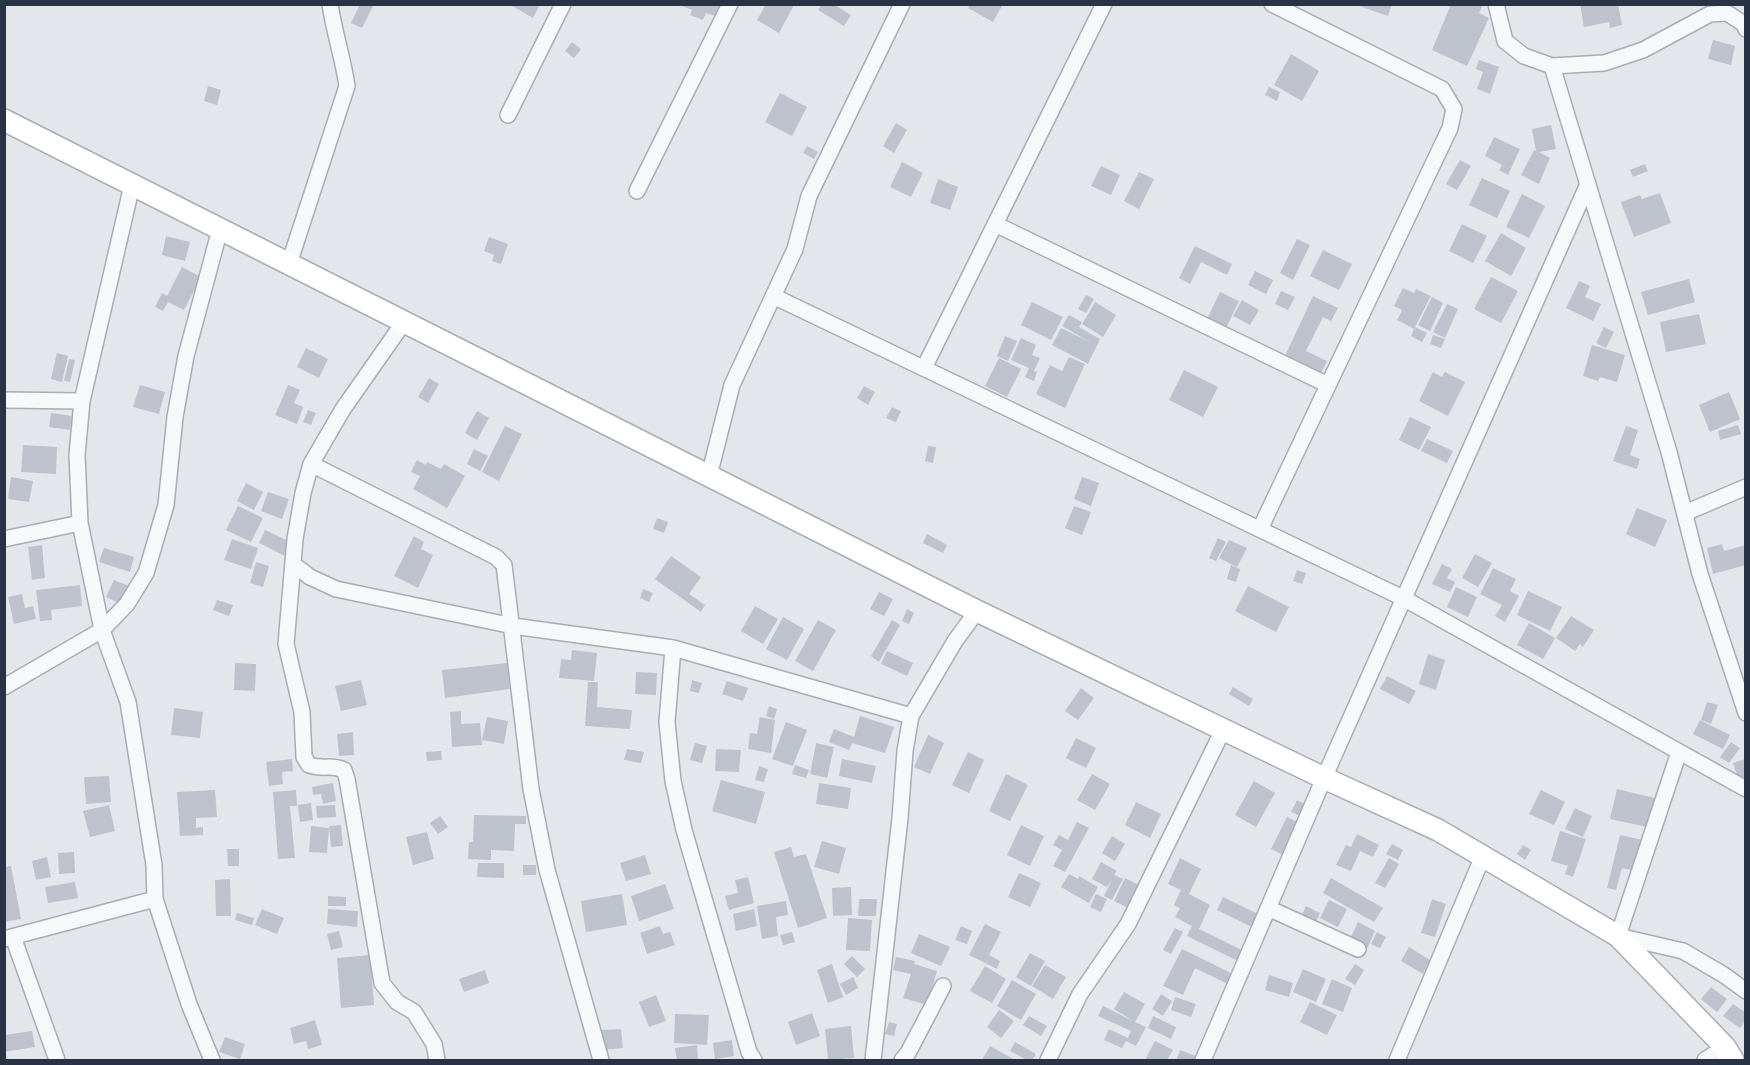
<!DOCTYPE html>
<style>
body{margin:0}
#map{position:relative;width:1750px;height:1065px;overflow:hidden;background:#e3e7ec;font-family:Jost,sans-serif}
canvas{display:block}
.frame{position:absolute;inset:0;border:6px solid #293346;pointer-events:none}
</style>
<div id="map">
<canvas width="1750" height="1065"></canvas>
<div class="frame"></div>
</div>
<script>
const g = document.querySelector('canvas').getContext('2d');
g.lineJoin = 'round';
function paint(path, color) { g.fillStyle = color; g.fill(path, 'evenodd'); }
function strokePath(path, color, width, dash) { g.strokeStyle = color; g.lineWidth = width; g.lineCap = dash ? 'butt' : 'round'; g.setLineDash(dash || []); g.stroke(path); }
paint(new Path2D(`
 M360,4H374L362,28L351,23Z
 M509,4H540L533,18Z
 M677,4H717L719,5L715,16L706,13L703,20L690,15L692,10Z
 M766,4L794,5L779,33L757,20Z
 M822,4H833L851,15L844,26L818,10Z
 M971,4H1003L993,22L968,8Z
 M1363,4H1392L1388,16L1362,7Z
 M1451,4H1483L1479,13L1489,18L1467,66L1432,50Z
 M1580,4H1618L1622,25L1610,28L1609,22L1584,27Z
 M1713,40L1735,46L1731,65L1708,59Z
 M572,42L581,49L574,58L565,51Z
 M1291,54L1319,71L1302,101L1274,85Z
 M1479,60L1499,67L1490,94L1477,89L1483,72L1476,69Z
 M208,86L221,90L217,105L204,101Z
 M1269,87L1280,92L1277,101L1265,95Z
 M780,93L807,107L792,136L765,122Z
 M896,123L907,130L894,153L883,146Z
 M1551,125L1556,149L1539,152L1550,158L1539,184L1521,175L1534,150L1536,151L1532,129Z
 M1494,137L1520,149L1508,175L1499,170L1502,165L1485,156Z
 M807,146L818,152L814,159L803,153Z
 M1460,160L1471,166L1457,190L1446,184Z
 M902,162L923,173L911,197L890,187Z
 M1645,164L1648,171L1633,177L1630,170Z
 M1101,166L1120,175L1111,195L1091,186Z
 M1139,172L1154,179L1139,209L1124,201Z
 M1482,178L1510,191L1497,218L1469,205Z
 M938,179L958,187L950,210L930,203Z
 M1660,193L1671,223L1634,237L1621,202L1640,195L1642,199Z
 M1522,194L1545,206L1529,238L1506,227Z
 M1462,224L1487,236L1473,263L1449,251Z
 M1501,233L1526,248L1511,276L1485,261Z
 M166,236L190,242L185,261L162,255Z
 M489,237L508,244L501,264L492,261L494,255L484,251Z
 M1297,239L1310,245L1293,280L1280,273Z
 M1195,246L1232,264L1227,275L1201,262L1190,284L1179,278Z
 M1323,250L1352,264L1339,290L1310,276Z
 M182,267L201,277L184,310L168,302L163,311L155,307L162,293L167,296Z
 M1255,271L1273,280L1266,294L1248,285Z
 M1491,277L1518,291L1501,323L1474,309Z
 M1689,279L1695,302L1648,315L1641,292Z
 M1579,281L1590,286L1585,297L1601,304L1593,321L1566,308Z
 M1403,288L1414,293L1416,289L1431,296L1415,327L1427,333L1422,342L1411,336L1414,329L1397,320L1402,310L1394,306Z
 M1281,291L1295,297L1288,310L1275,304Z
 M1220,292L1239,301L1226,328L1207,319Z
 M1086,295L1094,299L1086,313L1078,309Z
 M1313,296L1338,308L1331,321L1323,317L1306,351L1327,361L1321,373L1285,356Z
 M1432,297L1443,303L1430,331L1418,325Z
 M1242,300L1259,310L1250,325L1233,316Z
 M1032,302L1063,317L1051,340L1021,325Z
 M1095,302L1116,315L1103,337L1082,324Z
 M1447,304L1458,309L1445,338L1433,332Z
 M1699,314L1706,344L1666,352L1660,322Z
 M1069,315L1082,322L1079,327L1100,339L1088,364L1052,345L1061,328L1090,342L1062,326Z
 M1604,327L1614,332L1606,348L1596,343Z
 M1433,335L1445,339L1441,348L1430,344Z
 M1005,336L1017,341L1008,361L997,356Z
 M1021,338L1036,345L1032,355L1040,358L1034,371L1037,372L1034,381L1025,377L1029,368L1011,360Z
 M1592,345L1625,355L1617,382L1600,377L1598,381L1583,376Z
 M306,348L328,359L319,378L297,367Z
 M57,353L68,356L62,382L51,379Z
 M1069,357L1085,364L1065,408L1036,394L1050,365L1062,371Z
 M999,358L1021,369L1007,397L985,386Z
 M69,359L75,360L70,382L64,381Z
 M1184,370L1218,387L1203,417L1169,400Z
 M1433,372L1442,377L1445,372L1465,382L1448,416L1419,401Z
 M429,378L439,384L428,403L418,397Z
 M140,385L165,392L159,414L133,407Z
 M288,385L300,390L294,403L303,407L297,424L275,415Z
 M864,386L875,392L868,405L857,398Z
 M1729,392L1740,419L1710,432L1699,405Z
 M892,407L901,411L896,422L886,418Z
 M308,410L316,413L311,425L303,422Z
 M477,411L489,418L477,440L465,433Z
 M51,413L72,416L70,430L49,427Z
 M1410,417L1431,427L1419,450L1399,440Z
 M1738,425L1741,434L1720,440L1718,431Z
 M505,426L522,434L499,481L482,472Z
 M1626,426L1638,430L1630,455L1640,459L1637,469L1613,461Z
 M1427,439L1453,451L1447,463L1421,451Z
 M23,445L57,447L56,474L21,472Z
 M928,446L936,447L933,463L925,461Z
 M474,449L488,456L480,471L467,464Z
 M417,460L426,465L427,462L441,469L444,464L465,476L447,508L413,489L420,476L411,472Z
 M11,477L33,481L29,502L8,499Z
 M1082,477L1099,483L1091,506L1074,499Z
 M246,483L263,492L254,510L237,501Z
 M268,492L289,499L282,519L261,511Z
 M238,506L263,518L251,542L226,530Z
 M1074,506L1091,512L1082,535L1065,528Z
 M1637,508L1667,520L1655,547L1626,534Z
 M657,518L668,522L664,533L653,529Z
 M265,530L293,543L287,557L259,543Z
 M927,534L947,545L943,553L923,543Z
 M414,536L424,542L421,549L433,555L418,588L394,576Z
 M1218,538L1226,542L1216,561L1209,558Z
 M232,539L258,548L251,569L224,560Z
 M1229,540L1247,548L1237,567L1219,558Z
 M1722,544L1724,551L1746,545V565L1713,574L1707,548Z
 M42,545L45,578L32,580L28,547Z
 M104,548L134,557L130,572L99,562Z
 M1475,554L1492,563L1478,587L1462,578Z
 M671,556L701,577L689,594L705,605L701,612L655,579Z
 M256,562L269,566L263,587L250,583Z
 M1442,564L1452,569L1447,578L1455,582L1450,592L1432,584Z
 M1231,565L1240,569L1236,582L1227,579Z
 M1493,568L1516,579L1510,591L1519,596L1505,622L1495,616L1502,605L1480,594Z
 M1297,570L1306,573L1302,584L1293,581Z
 M114,580L131,587L123,605L106,597Z
 M80,585L82,606L51,610L52,620L40,621L36,590Z
 M1248,586L1289,607L1276,632L1235,611Z
 M1456,587L1477,597L1468,617L1447,607Z
 M643,589L653,593L649,602L640,598Z
 M1528,591L1562,607L1550,631L1517,615Z
 M879,592L893,599L884,616L870,609Z
 M22,594L25,608L33,606L36,619L14,624L8,597Z
 M217,600L233,605L229,616L213,610Z
 M755,606L778,619L763,644L741,631Z
 M907,609L914,613L909,624L902,621Z
 M1571,616L1594,630L1583,647L1580,644L1575,651L1556,638Z
 M783,617L804,629L787,660L766,649Z
 M818,620L836,630L813,671L795,661Z
 M892,620L900,625L879,662L871,656Z
 M1529,623L1555,638L1543,659L1517,645Z
 M572,650L597,653L594,681L559,678L561,659L571,660Z
 M887,651L913,663L907,676L881,664Z
 M1428,654L1445,660L1436,690L1419,684Z
 M235,663L256,664L255,691L234,690Z
 M507,663L510,689L445,698L442,670Z
 M636,672L657,673L656,695L635,694Z
 M1387,676L1416,691L1409,704L1380,689Z
 M361,680L367,705L341,711L335,686Z
 M692,680L702,683L699,693L690,691Z
 M727,681L748,688L743,701L722,694Z
 M588,682H598L597,707L632,710L630,729L585,726Z
 M1233,687L1253,699L1249,706L1229,694Z
 M1081,688L1094,698L1078,720L1065,711Z
 M1707,702L1718,705L1711,724L1701,720Z
 M769,706L777,709L774,719L766,716Z
 M174,708L203,712L200,738L171,735Z
 M461,711V724L480,723L482,745L452,747L450,712Z
 M860,716L894,727L885,753L852,743L849,750L829,742L834,729L854,737Z
 M487,717L508,721L504,744L482,740Z
 M760,717L775,720L771,753L748,749L750,733L757,734Z
 M1700,720L1730,735L1723,749L1693,734Z
 M786,722L807,730L793,766L772,759Z
 M353,732L354,755L339,756L337,734Z
 M928,735L944,743L930,774L914,767Z
 M1076,738L1096,748L1086,768L1066,758Z
 M1731,742L1740,748L1729,763L1720,757Z
 M695,743L707,746L702,763L690,760Z
 M816,743L834,747L827,778L810,774Z
 M627,749L644,752L641,763L624,760Z
 M716,749L741,750L739,772L715,771Z
 M441,751L442,760L427,761L426,752Z
 M968,752L984,760L969,793L952,785Z
 M292,759L293,771L282,772L283,784L269,786L266,762Z
 M842,759L876,766L872,783L839,776Z
 M1745,759L1746,776L1738,779L1733,763Z
 M795,765L809,770L806,778L792,774Z
 M759,766L768,769L764,782L755,780Z
 M1006,774L1028,785L1010,821L989,811Z
 M1092,774L1110,784L1095,810L1077,800Z
 M109,776L111,802L86,804L84,777Z
 M721,780L765,792L756,824L712,811Z
 M1254,781L1275,793L1256,827L1235,815Z
 M333,783L336,801L323,804L321,794L313,795L312,787Z
 M819,783L851,788L848,809L816,804Z
 M1617,789L1659,799L1652,828L1610,819Z
 M215,790L217,817L196,818V828L203,827V835L180,836L177,792Z
 M296,790L297,806H290L295,858L278,859L273,792Z
 M1541,790L1565,802L1554,825L1529,814Z
 M1297,800L1308,806L1303,817L1291,812Z
 M1136,802L1161,814L1150,838L1125,825Z
 M311,803L313,820L300,822L298,805Z
 M109,805L115,831L90,837L83,811Z
 M335,805L336,817L317,818L316,806Z
 M1575,808L1592,816L1583,837L1565,829Z
 M474,815L526,816V824H515L514,851L491,850V860L468,859L469,842H473Z
 M440,816L448,827L438,834L430,823Z
 M1287,817L1301,824L1285,856L1271,849Z
 M1077,822L1089,828L1065,872L1053,866L1062,850L1053,845L1059,835L1068,840Z
 M341,825L343,846L331,847L329,826Z
 M1021,825L1044,836L1030,866L1007,855Z
 M311,826L329,828L327,853L309,852Z
 M1560,831L1586,839L1573,877L1565,874L1568,866L1551,861Z
 M427,832L434,859L413,865L406,837Z
 M1357,834L1379,845L1373,857L1360,851L1351,871L1336,865L1346,845L1351,847Z
 M1620,835L1647,841L1640,872L1622,868L1616,890L1607,888Z
 M1112,836L1125,844L1115,861L1102,853Z
 M822,841L846,848L839,874L814,867Z
 M1392,844L1403,850L1398,860L1386,854Z
 M1523,845L1531,850L1525,860L1517,854Z
 M791,847L794,857L806,854L827,918L798,928L774,852Z
 M227,849H239V866H228Z
 M74,852L75,873L59,874L58,853Z
 M645,855L651,874L626,881L620,863Z
 M47,857L51,877L36,880L32,861Z
 M1180,858L1201,869L1189,894L1210,905L1199,929L1244,951L1238,961L1187,936L1192,926L1175,917L1180,908L1174,905L1181,890L1168,884Z
 M1389,858L1399,864L1385,888L1375,883Z
 M1101,862L1117,871L1114,875L1123,879L1112,900L1104,896L1112,880L1107,887L1092,879Z
 M478,863H504V878L477,877Z
 M523,865H536V875H523Z
 M11,866L21,919L4,922V867Z
 M1019,873L1041,883L1030,907L1008,897Z
 M1069,874L1078,879L1079,876L1098,887L1089,903L1061,887Z
 M748,877L754,903L729,910L725,896L738,893L735,880Z
 M1125,878L1141,886L1130,909L1114,901Z
 M1331,878L1383,908L1374,922L1323,893Z
 M230,879L231,916H216L215,880Z
 M75,882L78,898L48,903L45,887Z
 M665,884L674,909L639,921L631,896Z
 M851,887L852,915L833,916L832,888Z
 M622,894L627,925L586,932L581,901Z
 M1096,894L1107,899L1101,912L1090,907Z
 M328,896L346,897V906H328Z
 M1223,897L1260,915L1254,928L1217,910Z
 M859,899H877L876,916H858Z
 M1432,899L1446,904L1435,937L1421,933Z
 M1329,900L1347,909L1338,927L1320,918Z
 M786,901L788,915L776,917L778,936L762,939L757,906Z
 M1306,906L1320,913L1313,929L1299,922Z
 M262,909L284,918L277,934L255,925Z
 M328,909L358,911L357,927L327,924Z
 M754,909L757,926L736,931L733,914Z
 M237,913L254,918L252,925L235,920Z
 M848,918L872,920L870,951L846,950Z
 M1358,922L1375,931L1366,951L1348,943Z
 M985,924L1001,932L989,955L1000,961L997,969L969,955Z
 M660,926L663,934L670,932L675,945L647,954L640,933Z
 M961,926L972,931L967,944L955,940Z
 M1175,928L1183,932L1171,954L1163,950Z
 M339,931L343,947L331,950L327,934Z
 M792,932L795,942L783,945L780,935Z
 M1377,932L1386,937L1380,948L1371,944Z
 M919,934L950,947L941,966L911,953Z
 M1409,947L1430,960L1423,974L1401,961Z
 M1182,949L1233,974L1228,984L1195,968L1183,995L1163,986Z
 M1030,953L1045,961L1031,986L1016,977Z
 M370,955L374,1005L341,1008L337,958Z
 M852,956L865,969L857,977L844,964Z
 M896,957L915,961L914,964L937,971L927,1005L903,998L911,974L893,970Z
 M832,964L843,997L828,1003L817,970Z
 M1355,964L1364,970L1355,985L1345,979Z
 M1045,965L1066,977L1053,999L1032,986Z
 M985,966L1006,979L992,1003L970,991Z
 M1303,969L1326,979L1316,1002L1293,992Z
 M485,970L489,983L464,992L459,979Z
 M1269,975L1293,983L1289,997L1265,990Z
 M853,977L858,988L846,995L840,984Z
 M1332,979L1352,988L1343,1012L1322,1004Z
 M1012,980L1036,994L1021,1020L997,1006Z
 M1711,987L1727,999L1717,1012L1701,999Z
 M1124,992L1145,1004L1135,1022L1146,1027L1136,1046L1126,1041L1122,1048L1104,1040L1109,1029L1128,1038L1131,1031L1098,1016L1103,1006L1133,1021L1114,1009Z
 M1161,994L1172,1001L1163,1016L1152,1009Z
 M656,995L666,1021L649,1027L639,1002Z
 M1175,997L1196,1004L1191,1017L1171,1010Z
 M1310,1002L1337,1015L1327,1035L1300,1022Z
 M1733,1004L1746,1013V1020L1740,1028L1723,1016Z
 M999,1010L1014,1021L1001,1038L987,1027Z
 M812,1013L820,1036L796,1045L788,1022Z
 M675,1014L709,1015L707,1045L674,1043Z
 M1029,1016L1047,1026L1041,1036L1023,1025Z
 M1153,1016L1176,1027L1171,1039L1148,1028Z
 M315,1020L322,1045L308,1049L306,1041L294,1044L290,1028Z
 M889,1022L897,1024L894,1036L885,1034Z
 M851,1026L854,1058L828,1060L825,1029Z
 M621,1029L623,1048L602,1050L601,1030Z
 M32,1031L35,1047L4,1052V1035Z
 M225,1037L245,1044L240,1059L219,1052Z
 M732,1040L734,1056L715,1059L713,1043Z
 M1155,1041L1173,1050L1167,1060H1145Z
 M1015,1042L1036,1054L1032,1060H1027L1010,1051Z
 M697,1045L698,1060H677L675,1048Z
 M990,1046L1015,1060H982Z
 M1180,1050L1196,1056L1195,1060L1177,1059Z`), '#bdc2cd');
const street = new Path2D(`
 M1496,4L1505,41L1524,56L1552,66L1604,63L1643,50L1710,14L1727,13L1744,24L1746,29
 M1552,66L1669,452L1700,574L1746,713
 M508,115L563,4
 M132,185L82,401L77,455L80,523L102,630L128,702L154,865L155,899L189,1004L212,1060
 M637,191L730,4
 M995,224L1328,385
 M289,264L347,86C343,58 334,32 330,4
 M773,296L1403,598L1746,789
 M404,322L343,409L311,464L303,493L295,539L286,644L302,712L304,757L309,765C324,770 330,764 344,770L347,779L382,983L397,1002L414,1012L434,1044L437,1060
 M924,368L1104,4
 M4,400L82,401
 M311,464L496,557L504,565L531,789L547,870L601,1060
 M709,476L732,385L795,249L809,196L902,4
 M1685,513L1746,487
 M1260,529L1450,128L1454,109L1442,89L1272,4
 M4,539L80,523
 M293,564L310,577L336,589L513,626L673,648L911,716
 M673,648L667,722L673,781L684,830L749,1052L754,1060
 M4,687L102,630L127,604L146,573L166,505L175,417L186,356L220,229
 M1679,752L1618,936L1683,951L1724,975L1746,991
 M1268,908L1358,949
 M13,937L57,1060
 M4,939L155,899
 M873,1060L900,818L905,751L911,716L955,641L977,611
 M902,1060L908,1053L943,986
 M1048,1060L1080,994L1128,924L1223,730
 M1203,1060L1324,778L1588,184
 M1397,1060L1483,856
 M1705,1060L1725,1047`);
const secondary = new Path2D(`
 M4,120L977,611L1324,778L1438,830L1618,936L1725,1047L1733,1060`);
strokePath(street, '#a7adb7', 18);
strokePath(secondary, '#a7adb7', 24);
strokePath(street, '#f7f8fa', 15);
strokePath(secondary, '#fff', 21);
</script>
